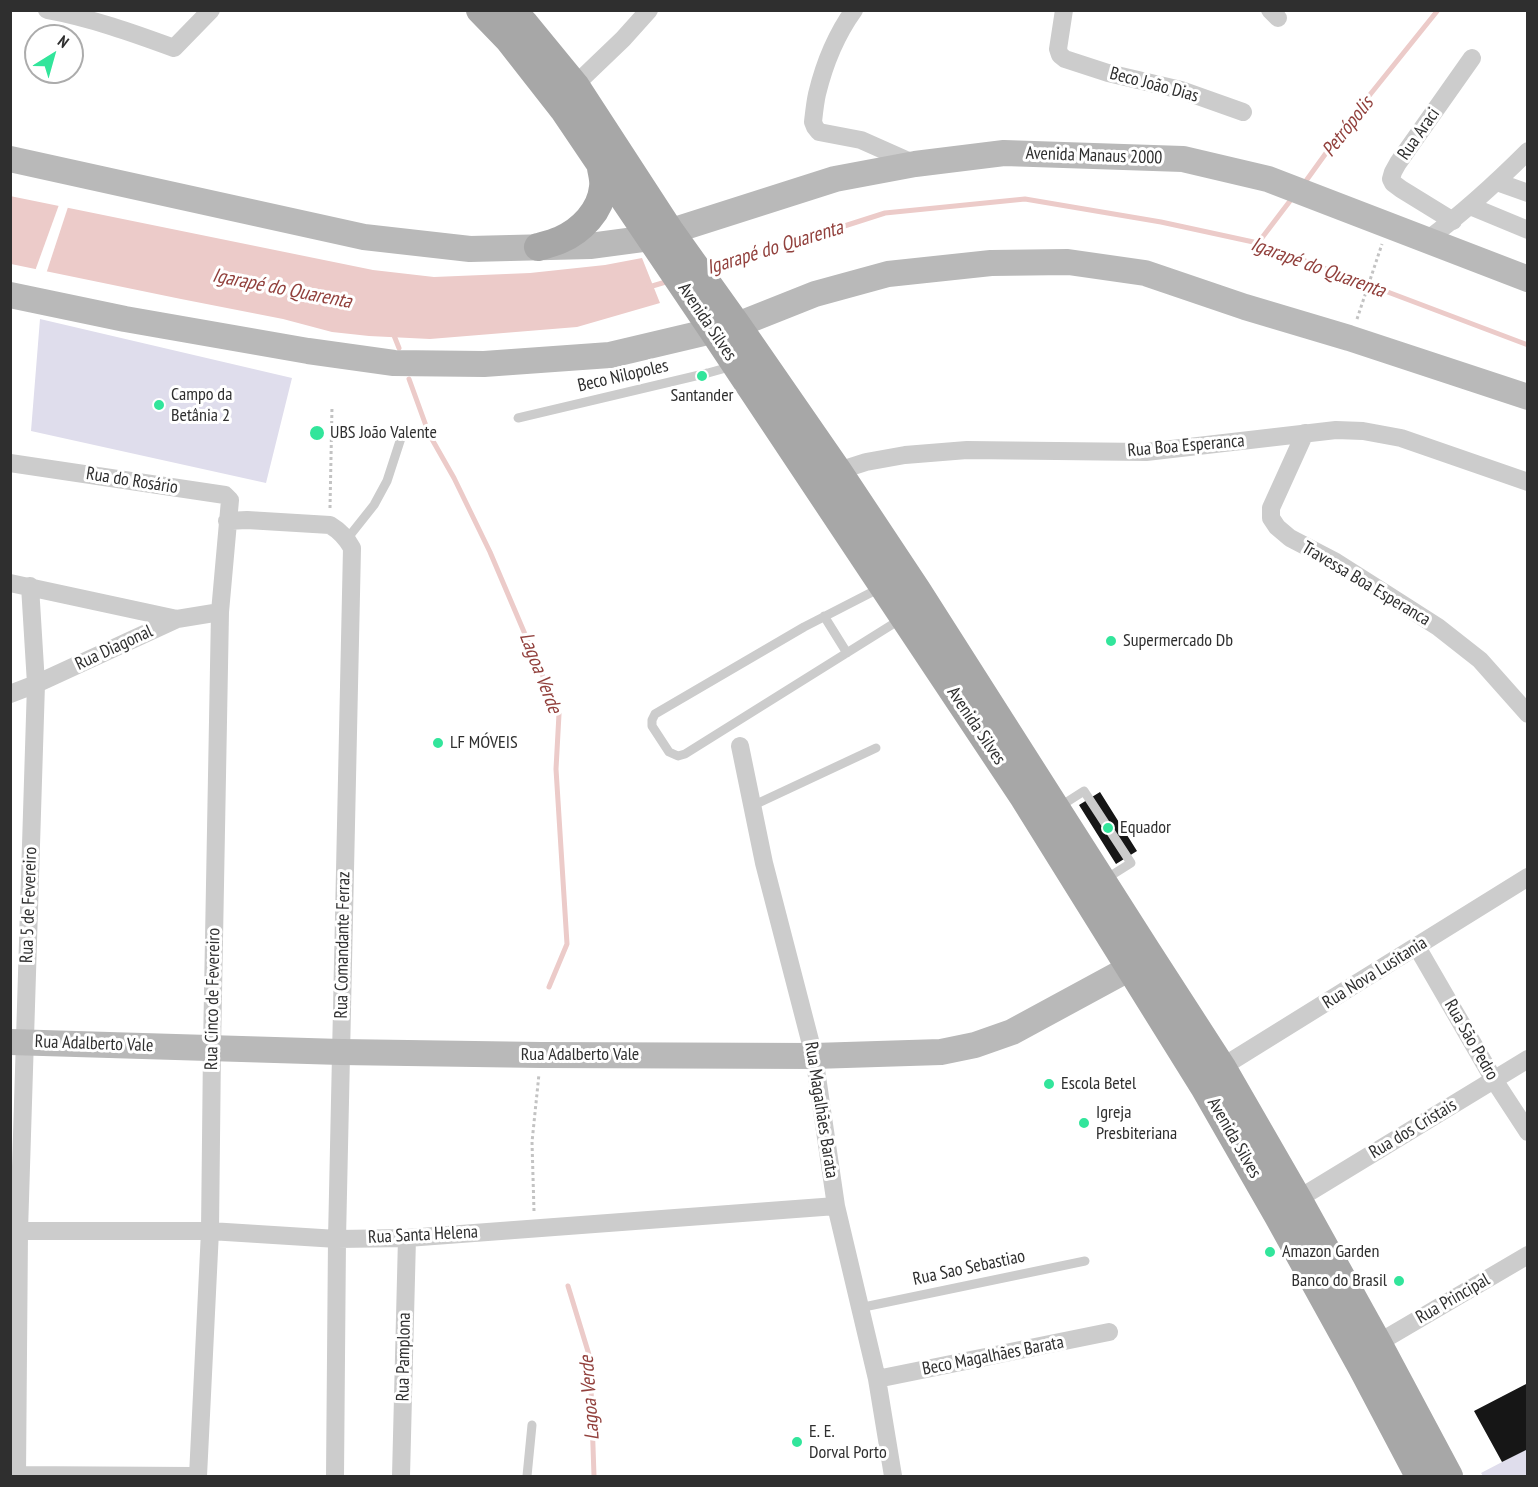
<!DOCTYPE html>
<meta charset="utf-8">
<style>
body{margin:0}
#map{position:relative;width:1538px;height:1487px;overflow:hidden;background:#fff;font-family:"PT Sans Narrow",sans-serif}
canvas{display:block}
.frame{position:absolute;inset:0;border:12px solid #2f2f2f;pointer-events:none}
.north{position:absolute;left:24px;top:24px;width:60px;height:60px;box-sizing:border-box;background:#fff;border:2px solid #acacac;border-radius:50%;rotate:37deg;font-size:16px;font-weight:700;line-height:24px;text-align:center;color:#2f2f2f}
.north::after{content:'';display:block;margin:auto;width:21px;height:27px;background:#32e59b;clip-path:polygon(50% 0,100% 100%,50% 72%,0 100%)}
</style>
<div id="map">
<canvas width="1538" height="1487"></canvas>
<div class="frame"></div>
<div class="north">N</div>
</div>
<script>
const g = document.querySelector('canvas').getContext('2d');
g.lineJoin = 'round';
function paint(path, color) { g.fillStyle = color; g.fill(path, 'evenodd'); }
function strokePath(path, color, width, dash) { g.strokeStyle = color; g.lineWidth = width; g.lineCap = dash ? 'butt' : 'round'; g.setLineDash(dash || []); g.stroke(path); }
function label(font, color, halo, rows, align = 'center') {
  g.font = font + ' "PT Sans Narrow",sans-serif'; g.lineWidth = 6; g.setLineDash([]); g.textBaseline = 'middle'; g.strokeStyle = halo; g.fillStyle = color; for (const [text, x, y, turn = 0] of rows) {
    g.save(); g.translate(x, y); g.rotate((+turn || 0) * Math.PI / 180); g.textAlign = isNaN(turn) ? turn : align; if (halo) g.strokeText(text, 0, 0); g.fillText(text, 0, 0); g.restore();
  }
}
paint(new Path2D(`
 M40,319L292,378L266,483L31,431Z
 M1527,1449V1476H1483L1481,1473Z`), '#dfddec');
paint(new Path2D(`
 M10,196L373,270L434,277L530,273L605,265L642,258L660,303L577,327L430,339L369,336L332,332L283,319L181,299L11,264Z`), '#eccbc9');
paint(new Path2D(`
 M60,202L69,204L46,274L35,271Z`), '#fff');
strokePath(new Path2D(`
 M1303,185L1352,117L1438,10
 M1258,243L1293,197
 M710,269L885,213L1025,199L1161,222L1258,243L1528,345
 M649,287L669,281
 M393,333L399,348
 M409,379L429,434L454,478L490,552L559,714L556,769L567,944L549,987
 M568,1286L590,1358L594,1476`), '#eccbc9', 5);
paint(new Path2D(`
 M1100,792L1137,851L1116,864L1079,805Z
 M1528,1383V1449L1502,1462L1474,1411Z`), '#161616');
strokePath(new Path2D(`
 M1357,319L1382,244
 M330,508L332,407
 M534,1211L532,1142L539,1074`), '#c3c3c3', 3, [3, 3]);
strokePath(new Path2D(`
 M518,418L708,373L733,366
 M347,539L374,505L387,481L401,438
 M880,588L804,627L655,714L652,720V726L669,752L678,756L685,754L901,619
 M824,616L847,653
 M752,806L876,748
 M1059,807L1084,791L1131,863L1104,880
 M859,1308L1085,1261
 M527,1476L532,1425`), '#ccc', 9);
strokePath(new Path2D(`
 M47,10C91,18 133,33 174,48L211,10
 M854,10C836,35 824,65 817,94C815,103 814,113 813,122L815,127L819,132L861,140L915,164
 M1064,10L1058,49L1060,55L1065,59L1108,73L1181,90L1243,112
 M1270,10L1278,18
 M575,85L623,39L649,10
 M1497,182L1528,193
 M1470,206L1528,230
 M1453,221L1401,189L1393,183L1391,179L1393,172L1398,163L1472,58
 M1427,240C1463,213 1496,183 1528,151
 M1305,433L1271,508V518L1277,527L1290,538L1336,562L1388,595L1438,627L1480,660L1528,714
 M10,463L225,495L230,500L220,612L212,1048L210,1231L198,1476
 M838,471L866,462L905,455L967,450L1146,452L1336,430L1363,431L1401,438L1528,482
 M227,521L247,520L330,525C340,531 346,537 352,548L337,1239L335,1476
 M10,583L177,619
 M10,694L36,684L177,619L220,612
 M740,746L764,863L814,1056L836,1206L877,1379L893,1476
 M1417,947L1494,1080L1528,1132
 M1222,1067L1528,877
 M1298,1199L1528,1059
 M10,1231H210L337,1239L407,1238L836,1206
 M1378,1343L1528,1255
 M877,1379L1109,1332
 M10,1475L193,1476
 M17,1475L19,1231L36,684L30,586
 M401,1476L407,1238`), '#ccc', 18);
strokePath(new Path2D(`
 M10,159L364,237L470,249L590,246L650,238L835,179L915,164L1004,153L1183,159L1268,179L1528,279
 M10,295L125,319L308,351L394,363L484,364L610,355L737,325L815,294L888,274L991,263L1068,262L1145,273L1245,307L1349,338L1528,397
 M10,1042L341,1052L541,1055L814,1056L941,1052L975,1045L1012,1032L1130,968`), '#b9b9b9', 26);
strokePath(new Path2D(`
 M480,10L509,40L563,109L713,331L1024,798L1204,1087L1278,1216L1362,1368L1419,1476
 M512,10L525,24L575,85L670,231L737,325L838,471L917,590L1147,951L1222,1067L1298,1199L1378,1343L1449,1476
 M538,247C545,245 553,243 560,240C581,231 601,211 603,187C604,181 602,174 601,168`), '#a7a7a7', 28);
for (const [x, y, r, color] of [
 [702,376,6,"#32e59b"],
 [159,405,6,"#32e59b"],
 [317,433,8,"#32e59b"],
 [1111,641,6,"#32e59b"],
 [438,743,6,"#32e59b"],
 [1108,828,6,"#32e59b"],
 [1049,1084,6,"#32e59b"],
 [1084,1123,6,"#32e59b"],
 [1270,1252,6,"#32e59b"],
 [1399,1281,6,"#32e59b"],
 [797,1442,6,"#32e59b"]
]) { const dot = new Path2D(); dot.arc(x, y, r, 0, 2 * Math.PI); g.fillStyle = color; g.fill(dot); strokePath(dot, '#fff', 2); }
label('18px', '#2f2f2f', '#fff', [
 ["Beco João Dias",1154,85,15],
 ["Rua Araci",1419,134,-55],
 ["Avenida Manaus 2000",1094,156,2],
 ["Avenida Silves",707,322,56],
 ["Beco Nilopoles",623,376,-13],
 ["Rua Boa Esperanca",1186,446,-5],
 ["Rua do Rosário",132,481,9],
 ["Travessa Boa Esperanca",1366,584,31],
 ["Rua Diagonal",114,648,-25],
 ["Avenida Silves",976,726,56],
 ["Rua 5 de Fevereiro",29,905,-88],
 ["Rua Comandante Ferraz",343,945,-89],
 ["Rua Nova Lusitania",1375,973,-32],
 ["Rua Cinco de Fevereiro",213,999,-89],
 ["Rua São Pedro",1471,1040,60],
 ["Rua Adalberto Vale",94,1044,2],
 ["Rua Adalberto Vale",580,1055],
 ["Rua Magalhães Barata",821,1110,81],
 ["Rua dos Cristais",1413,1129,-31],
 ["Avenida Silves",1234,1138,60],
 ["Rua Santa Helena",423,1235,-3],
 ["Rua Sao Sebastiao",969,1268,-12],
 ["Rua Principal",1453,1299,-30],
 ["Beco Magalhães Barata",993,1356,-11],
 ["Rua Pamplona",404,1357,-89]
]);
label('18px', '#2f2f2f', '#fff', [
 ["Campo da",171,395],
 ["Betânia 2",171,416],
 ["Santander",702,396,"center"],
 ["UBS João Valente",330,433],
 ["Supermercado Db",1123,641],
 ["LF MÓVEIS",450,743],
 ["Equador",1120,828],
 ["Escola Betel",1061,1084],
 ["Igreja",1096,1113],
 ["Presbiteriana",1096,1134],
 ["Amazon Garden",1282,1252],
 ["Banco do Brasil",1387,1281,"right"],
 ["E. E.",809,1432],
 ["Dorval Porto",809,1453]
], 'left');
label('italic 20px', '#92413d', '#fff', [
 ["Petrópolis",1348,127,-52],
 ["Igarapé do Quarenta",775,248,-17],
 ["Igarapé do Quarenta",1318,268,20],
 ["Igarapé do Quarenta",282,289,11],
 ["Lagoa Verde",540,673,69],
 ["Lagoa Verde",590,1398,-94]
]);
</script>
